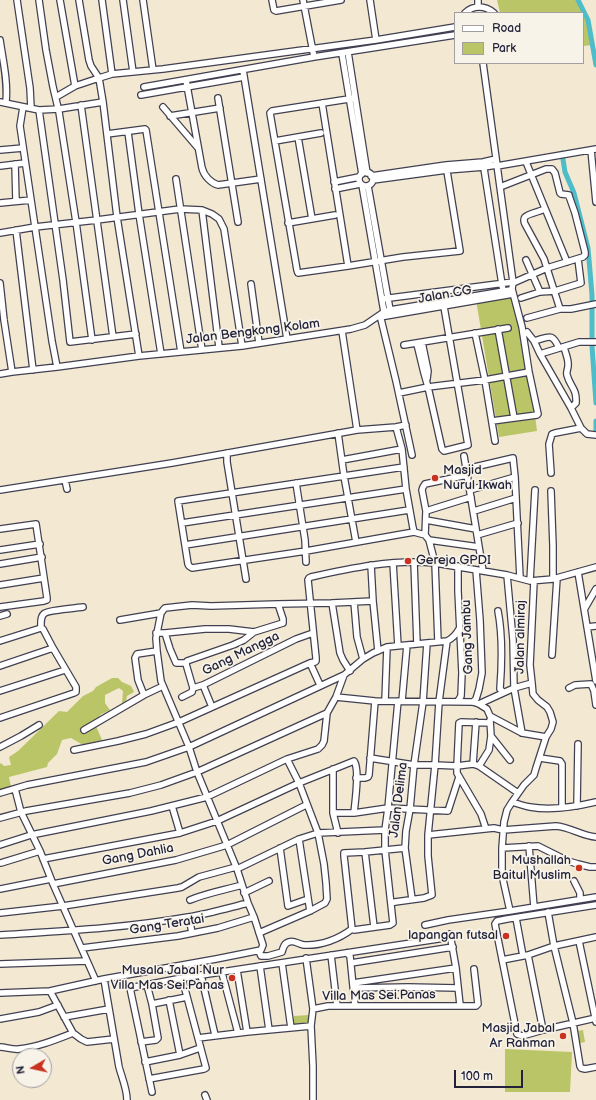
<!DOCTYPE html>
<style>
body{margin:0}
#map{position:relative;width:596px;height:1100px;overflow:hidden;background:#f3e8d2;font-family:"Balsamiq Sans",sans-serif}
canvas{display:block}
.legend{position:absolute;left:454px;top:12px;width:130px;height:52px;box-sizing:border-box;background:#f7f3e8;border:1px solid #a29fa3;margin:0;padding:5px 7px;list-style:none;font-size:12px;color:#22223b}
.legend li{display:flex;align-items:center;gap:8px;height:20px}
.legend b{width:20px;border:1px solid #a29fa3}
.north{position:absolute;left:12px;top:1048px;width:40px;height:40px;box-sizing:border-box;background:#f7f3e8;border:1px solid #a29fa3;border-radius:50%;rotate:261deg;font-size:11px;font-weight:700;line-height:16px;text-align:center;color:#22223b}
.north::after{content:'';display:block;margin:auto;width:14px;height:18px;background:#c8321e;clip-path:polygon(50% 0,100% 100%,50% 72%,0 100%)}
.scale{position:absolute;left:454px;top:1070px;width:69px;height:18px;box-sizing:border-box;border:2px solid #22223b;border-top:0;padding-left:5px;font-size:12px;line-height:14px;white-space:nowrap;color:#22223b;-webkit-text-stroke:3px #f7f3e8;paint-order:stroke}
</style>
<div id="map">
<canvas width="596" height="1100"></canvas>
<ul class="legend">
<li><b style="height:5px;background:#fff"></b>Road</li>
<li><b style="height:11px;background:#bac567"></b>Park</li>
</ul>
<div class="north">N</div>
<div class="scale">100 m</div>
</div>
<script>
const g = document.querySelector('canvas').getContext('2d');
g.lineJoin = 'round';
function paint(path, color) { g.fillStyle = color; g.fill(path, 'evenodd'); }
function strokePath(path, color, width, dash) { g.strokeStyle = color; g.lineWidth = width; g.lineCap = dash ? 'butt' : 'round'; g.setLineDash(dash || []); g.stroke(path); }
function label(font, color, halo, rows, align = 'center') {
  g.font = font + ' "Balsamiq Sans",sans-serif'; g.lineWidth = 3.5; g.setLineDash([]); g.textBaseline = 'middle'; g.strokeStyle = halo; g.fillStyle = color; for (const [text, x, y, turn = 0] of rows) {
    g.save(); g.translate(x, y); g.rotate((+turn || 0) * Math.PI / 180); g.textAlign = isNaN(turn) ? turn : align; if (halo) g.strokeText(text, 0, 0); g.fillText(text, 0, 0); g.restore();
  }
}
paint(new Path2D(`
 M497,0H578L588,20L593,45L583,46V13H500Z
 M514,293L526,342L537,431L499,437L476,300Z
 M112,678H118L122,682L131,686L134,692L127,696L126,701L122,703L123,691L119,688L105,695V703L110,710L100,715L96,726L102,740L83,745L71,738L62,740L57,754L48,763L47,767L9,777L11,787L0,792V764L1,763L4,766L11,765L9,757L18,751L59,711L67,712L83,696L93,691L96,687Z
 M309,1015V1025L293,1024L294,1016Z
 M583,1030L585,1042L580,1043L578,1031Z
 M505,1049L572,1052L570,1092H505Z`), '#bac567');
strokePath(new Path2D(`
 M578,0L588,20L596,65
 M562,153L565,172L574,193L588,248L592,295V346L596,403
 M596,431V421`), '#4fbcca', 5);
const minor = new Path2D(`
 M17,0L30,88L31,108
 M39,0L46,50L53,87L59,112L76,222L92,340
 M60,0L75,86L99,78L112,74L163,69L376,40L455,27
 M102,0L112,74
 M123,0L133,72
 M143,0L153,70
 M272,0L274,10L276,11L341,0
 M303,0L314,57
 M370,0L376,40
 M478,7V0
 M465,13C473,5 485,5 494,13
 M0,40C3,61 8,81 6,102
 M348,52L367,173
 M342,54L362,174
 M243,70L287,339
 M186,80L202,168C204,176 211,183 218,185L261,179
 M144,87L314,57L455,35
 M141,95L244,77
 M56,97L75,86
 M218,98L238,222
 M355,98L272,111L270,113L297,270L298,273L348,266L403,257L460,251L446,165
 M0,102L39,110L59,109L103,102L99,78L91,66L89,60L79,0
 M103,102L117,217L139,356
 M322,103L348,266
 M81,105L113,337
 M23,107L20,126L52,341L57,367
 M163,107L198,148
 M39,110L63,280L70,342L136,334
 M170,116L220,108
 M128,132L139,214L161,354
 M107,134L145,129L146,130L181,352
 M298,137L312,219
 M275,141L321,133
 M0,150L23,148
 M591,150L596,202
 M483,162L503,291
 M526,162L567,262
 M15,164L16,201
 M0,166L25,163
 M497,166L596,149
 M359 179a7 7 0 1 1 14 0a7 7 0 1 1-14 0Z
 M371,176L446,165L483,162L496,159
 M176,179L202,350
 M373,180L447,170L484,167L497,165
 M334,182L359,177
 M362,185L384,312
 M368,186L390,310
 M500,187L546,169H552L555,173L560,193L561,194L569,195V196L575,213L585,252V255L583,257L547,268L513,283
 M335,189L360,184
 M0,203L31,200
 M545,209C541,211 527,214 525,217C523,220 524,222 525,224L544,259L560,309
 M202,210L219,347
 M288,223L335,215
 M16,230L33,370
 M0,233L35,227L97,220L180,209L202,210L212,214L219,219L224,229L242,346
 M526,260L540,292L555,291L581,283L578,259
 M0,283L4,320L12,372
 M251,284L259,343
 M521,298L540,292
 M382,299L513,282
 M380,315L396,381L412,455
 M380,317L513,294
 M527,318L560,309H571L596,304
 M498,329L514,418
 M342,331L357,430
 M527,332L534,341L540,354L571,408L581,428L587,434L596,435
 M475,333L485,380L495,441
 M534,341C549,337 552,332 559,348
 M422,342L428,371L427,379
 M417,344L424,373L428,387L442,449L444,451L468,445L443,301
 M404,345L508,328
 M564,347C565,352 569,360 568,366C568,369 566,372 567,375C570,387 577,388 576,403L571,408
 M540,354L579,342H596
 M0,374L12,372L57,367L139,356L242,346L351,329L365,325L384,312L390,310L510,290L512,289L513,282L483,63
 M399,393L428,387L485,380L529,372
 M492,421L537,415L538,414L529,372L522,327L512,289
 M396,427L402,449L406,489L413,528L414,532L425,535
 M338,433L344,476L356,542
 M227,453V462L246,579
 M464,456L483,571
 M342,460L402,449
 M404,467L178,501L188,564L189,566L192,568L306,551L414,532
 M466,469L513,458L515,477L520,578
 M551,473L549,444L552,434L555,433L581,428
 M467,475L425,484L423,487L422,490L426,511L425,535L429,540L435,563L507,575L530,581L553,579L596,567
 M65,480L67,489
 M296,483L305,540L306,562
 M0,490L172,463L357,430L396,427L406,425
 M470,490L515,477
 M551,491L553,546V579
 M426,511L471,497
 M474,511L516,498
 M426,520L476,529
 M182,523C257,512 331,500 406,489
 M0,529L36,524L47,598V600L44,601L0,607
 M477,535L518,523
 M429,540L479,547
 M185,545L409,510
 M0,550L40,544
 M414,562L417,644
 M393,563L398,646
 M0,564L42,557
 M371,565L373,601L378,651
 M578,572L596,681
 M507,575L513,640L514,688L522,733
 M530,581L535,490
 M0,585L44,578
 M354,602L357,637L363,659
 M332,603L340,653L343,660L350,671
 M585,608L596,589
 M498,611C503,637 502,663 500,689L503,692H505
 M0,616L7,614
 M120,620L161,613
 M587,627L596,626
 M156,633H165L205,629H229L254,632L283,623V619L278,604
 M165,633L170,649L176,663H186
 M0,641L41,628C41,623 40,616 45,613C49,610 76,608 83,607
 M552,655L557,578
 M310,663L320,685
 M0,666L53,648
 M203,685L212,707
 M193,688L186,664L187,661L233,645L244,640L254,632
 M569,688L575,685L591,684L594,691L596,705
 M0,691L65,670
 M144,695L138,680L135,658L137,654L157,651
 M182,697L192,692L193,688L203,685L296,639L313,633
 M336,697L375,701L473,702L479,704L487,709L490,716L522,733L546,737
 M385,701L387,647
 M398,701L388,808L385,830V850L393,923L390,925L354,930L352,929L344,856V853L365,852L405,848
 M402,701L407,645
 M458,701L461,696L462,673L458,591V566
 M473,702L476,699L479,689L482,673L480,620L476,570
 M479,704L514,688L532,683
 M0,718L74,693L76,692V687L53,648L43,629L41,628
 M84,730L144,695L163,686
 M491,736L510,760
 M0,747L21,736L39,725
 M74,750L118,741L146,734L179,722L310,663L315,662L316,661V658L308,580L309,578L311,577C351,568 393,559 435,563L438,642
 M370,758L414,765H435L457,766L473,764L479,766L518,793
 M540,758L560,761L562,764V807
 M473,764L476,722
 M479,766L489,750L491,736L490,720
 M333,769V813L338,833
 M356,778H365L368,777L369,775L375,701
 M15,789L21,812L40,851L53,884L96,981
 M0,793L27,785L146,762L189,747L344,675L363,659L373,653L387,647L447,641C453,638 456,635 459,629
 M512,802C518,804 524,806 530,807C552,811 575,807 596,802
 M172,806L180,833
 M577,806L578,744
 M333,813H354L388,808L448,811L459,777
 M0,818L26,811L130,793L161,785L197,772L327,713
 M486,829L481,814L457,773V766L459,723L461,722L490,723
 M428,835L494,828L503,830L556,826C570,827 582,836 596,837
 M299,839L310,911
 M0,845L31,835L151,811L207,797L287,759L318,749L322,745L324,741L327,713L336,697L344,675
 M529,846L534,907
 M280,848L288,906L308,899
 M502,848L538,846L568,861L578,864L590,867H596
 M365,852L374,927
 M43,859L180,833L217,821L299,783L354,761C360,769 355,802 354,813
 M1,863L40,851
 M237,869L299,839L318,833L385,830
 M574,881L580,893V899
 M53,884L176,860L227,845L306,805
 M0,889L51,879
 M244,893L269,881
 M412,899L405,848L406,831L410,809L414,765L423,702L427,643
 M190,900C207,893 225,890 242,885
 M391,903L395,902L424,898L432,895L428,856V835L435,765L439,702L447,641
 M596,905L507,919L497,921L495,924L517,1034L522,1036L543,1030L596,1018
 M510,911L502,875V848L504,822L507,810L512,802L524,785L534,775L536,768L546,737L551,729L553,722L550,712L547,707L538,700L533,694L532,683L530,665L534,581
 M548,912L554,946L573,1023L580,1066L581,1068L585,1069L596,1067
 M0,913L63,906L178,888L182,887L199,877L236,867
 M189,917L192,933
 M516,918L523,956
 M425,925L448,920L510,911L596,897
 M259,933L310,911L325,903L327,899L326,883L324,864L318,833L299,783L287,759
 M450,934L456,968L460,1005
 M0,935C63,931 126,928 188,917C208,914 228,908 248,903
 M579,941L596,1022
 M82,948L178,936L218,928L254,917
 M259,951L261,956H268L282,952C283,948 284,943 289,942C294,940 298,944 304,945C321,946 339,939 352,929
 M347,953L350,956L355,1006
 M331,955L337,1006
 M528,955L543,1030
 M306,958L313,1009L311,1026L313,1066V1100
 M502,960L528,955L554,946L596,937
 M282,963L291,1028
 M351,963L453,947
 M0,964L87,961
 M260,966L269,1030
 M237,970L247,1032
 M222,973L238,1033
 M201,975L215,1035
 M104,979C109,1009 114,1038 119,1067C122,1078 127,1089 127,1100
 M353,983L456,968
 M354,988L408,987L458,988
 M50,991L73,1033
 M0,993L50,991L104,979L216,959L261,950L263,945L254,917L248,903L237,869L197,772L189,747L161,681L157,651L156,638L161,613L164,609L165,608L192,605L211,606L278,604L332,603L373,601
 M169,1000L180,1055
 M152,1004L187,997
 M313,1009L328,1006H476L478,1004L474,969
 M64,1017L109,1009
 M0,1019L39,1012L58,1005
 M198,1038L247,1032L311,1026
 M141,1042L156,1040L158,1038L152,1004L147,985
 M0,1047C6,1047 13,1050 19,1049C38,1047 55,1040 73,1033L81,1039L87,1042L114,1039
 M145,1062L180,1055L200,1048
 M149,1079L204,1069L206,1068L182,978
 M152,1092L130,988L182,978L451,937
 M205,1095L207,1100`);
strokePath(minor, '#414052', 8);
strokePath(minor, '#fff', 5.5);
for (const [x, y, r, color] of [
 [435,478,4,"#c8321e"],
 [408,561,4,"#c8321e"],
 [579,868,4,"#c8321e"],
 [506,936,4,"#c8321e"],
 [232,978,4,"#c8321e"],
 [563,1036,4,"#c8321e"]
]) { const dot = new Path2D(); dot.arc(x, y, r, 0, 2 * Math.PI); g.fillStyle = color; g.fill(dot); strokePath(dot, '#f7f3e8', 1.5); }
label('13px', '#22223b', '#f7f3e8', [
 ["Jalan CG",445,295,-10],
 ["Jalan Bengkong Kolam",253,332,-7],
 ["Gang Jambu",468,637,-92],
 ["Jalan almiraj",521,637,-89],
 ["Gang Mangga",241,654,-26],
 ["Jalan Delima",399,800,-83],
 ["Gang Dahlia",138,855,-11],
 ["Gang Teratai",167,925,-9],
 ["Villa Mas Sei.Panas",379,996,-1]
]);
label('13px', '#22223b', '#f7f3e8', [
 ["Masjid",443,471,"left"],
 ["Nurul Ikwah",443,486,"left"],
 ["Gereja GPDI",416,561,"left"],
 ["Mushallah",571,861],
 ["Baitul Muslim",571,876],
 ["lapangan futsal",498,936],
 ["Musala Jabal Nur",224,971],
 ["Villa Mas Sei.Panas",224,986],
 ["Masjid Jabal",555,1029],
 ["Ar Rahman",555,1044]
], 'right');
</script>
